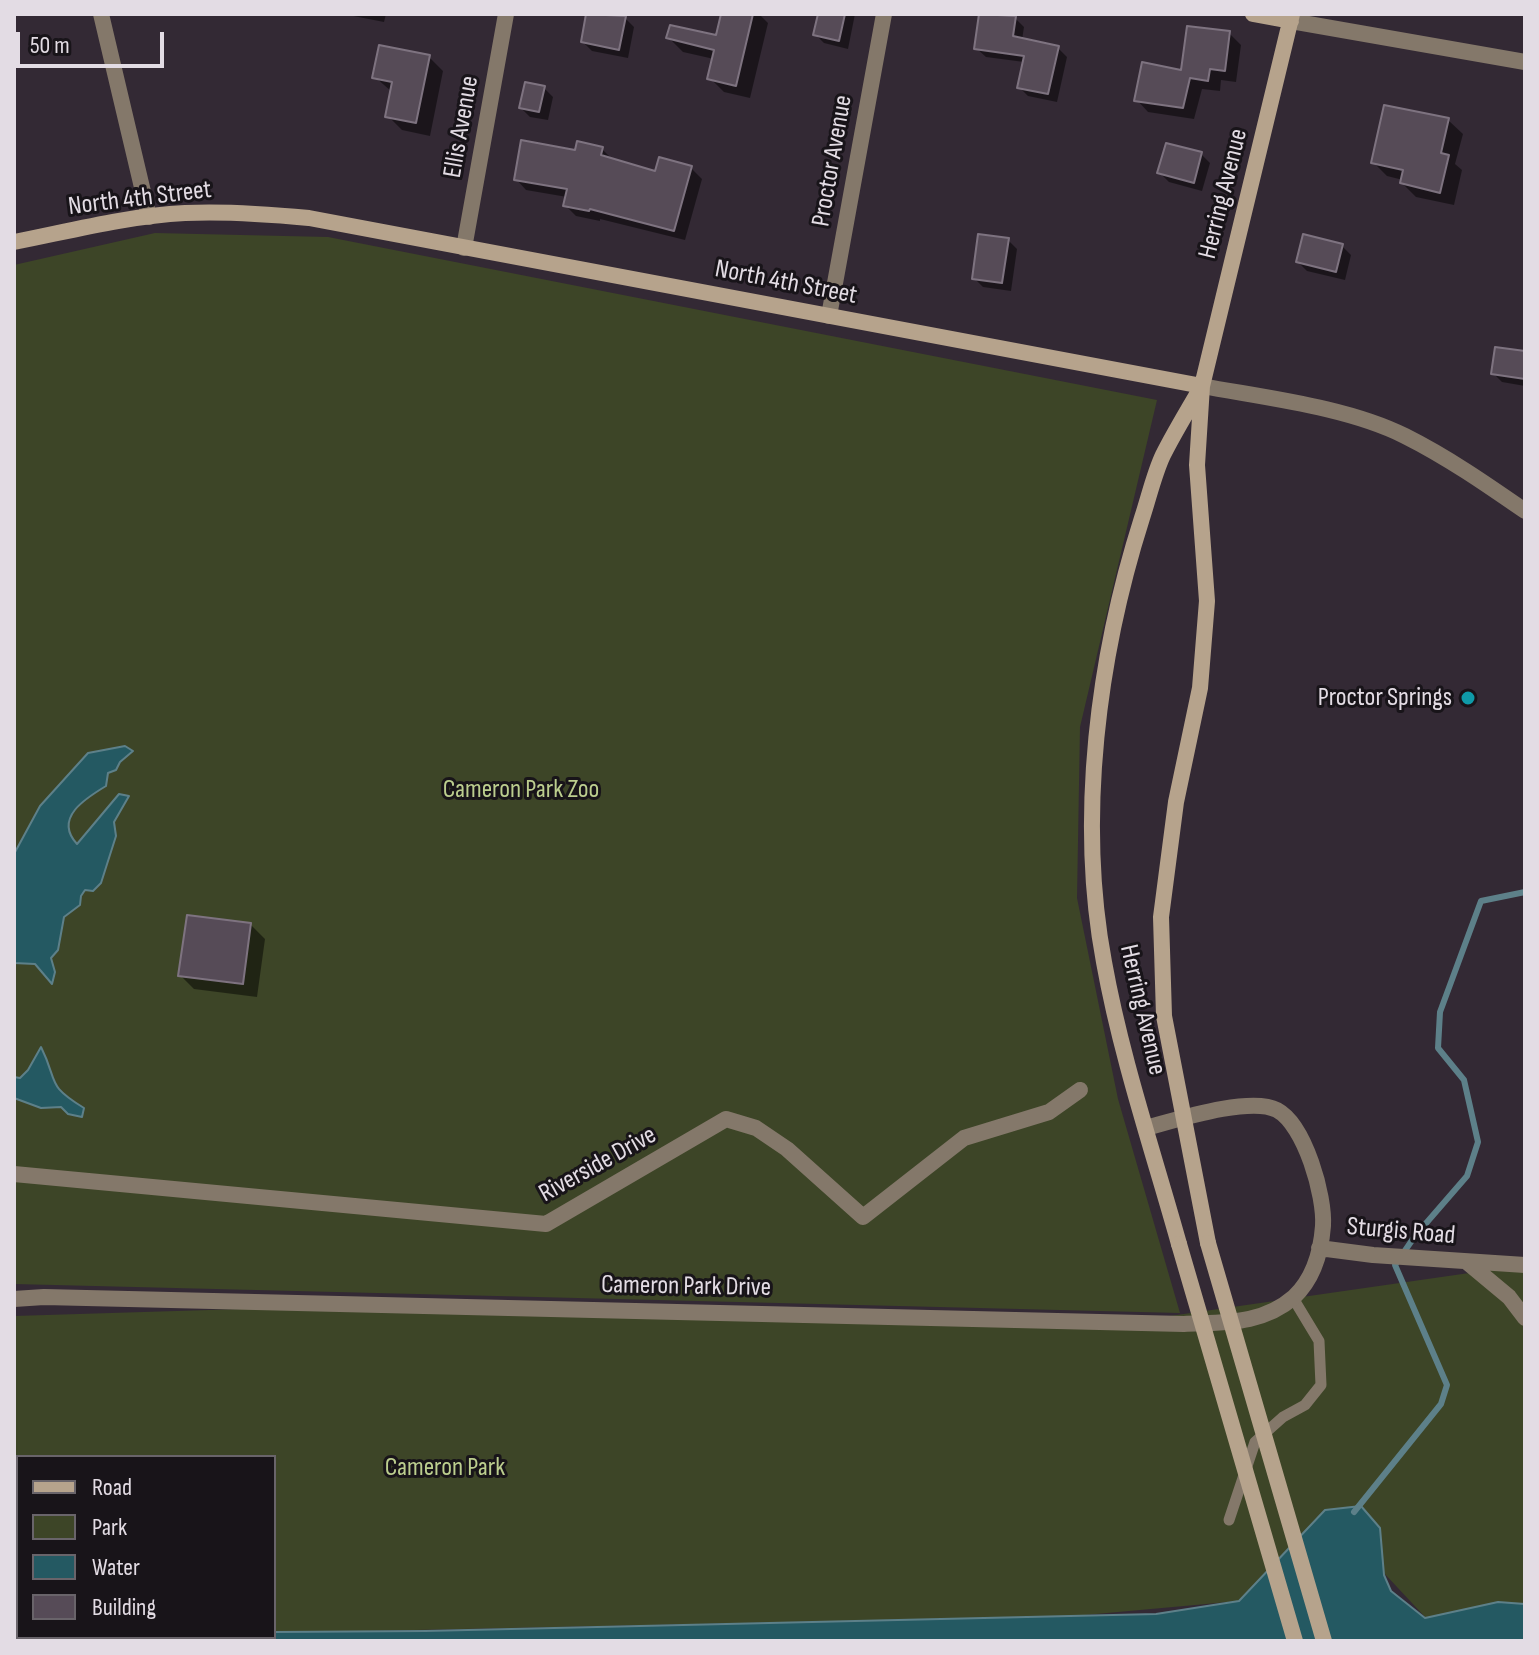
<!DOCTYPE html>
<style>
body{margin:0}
#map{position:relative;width:1539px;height:1655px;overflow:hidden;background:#332934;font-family:"Sofia Sans Condensed",sans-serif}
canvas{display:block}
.frame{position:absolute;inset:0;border:16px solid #e3dce4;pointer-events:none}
.legend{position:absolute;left:16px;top:1455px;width:260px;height:184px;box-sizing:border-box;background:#181419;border:2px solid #69646a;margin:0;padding:10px 14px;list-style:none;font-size:24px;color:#e3dce4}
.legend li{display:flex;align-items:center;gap:16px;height:40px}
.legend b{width:40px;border:2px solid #69646a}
.scale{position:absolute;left:16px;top:32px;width:148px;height:36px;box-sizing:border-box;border:4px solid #e3dce4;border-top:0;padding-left:10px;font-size:24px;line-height:28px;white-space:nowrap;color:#e3dce4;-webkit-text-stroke:6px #181419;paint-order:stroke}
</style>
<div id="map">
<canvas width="1539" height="1655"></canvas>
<div class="frame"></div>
<ul class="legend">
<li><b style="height:10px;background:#b6a38c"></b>Road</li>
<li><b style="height:22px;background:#3d4527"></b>Park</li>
<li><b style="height:22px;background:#245962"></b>Water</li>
<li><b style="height:22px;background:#564b57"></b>Building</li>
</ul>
<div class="scale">50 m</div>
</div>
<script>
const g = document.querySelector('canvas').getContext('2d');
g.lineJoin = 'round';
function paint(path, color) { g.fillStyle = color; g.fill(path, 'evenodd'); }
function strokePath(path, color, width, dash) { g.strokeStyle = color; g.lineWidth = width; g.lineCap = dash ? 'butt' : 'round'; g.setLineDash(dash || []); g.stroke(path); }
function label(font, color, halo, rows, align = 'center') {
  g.font = font + ' "Sofia Sans Condensed",sans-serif'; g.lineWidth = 6; g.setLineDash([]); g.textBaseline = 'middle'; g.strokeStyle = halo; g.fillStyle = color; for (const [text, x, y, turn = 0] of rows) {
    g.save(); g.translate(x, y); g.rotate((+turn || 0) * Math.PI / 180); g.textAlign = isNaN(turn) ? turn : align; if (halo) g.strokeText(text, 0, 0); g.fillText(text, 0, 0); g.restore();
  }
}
paint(new Path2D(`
 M155,233L328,237L1157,400L1080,727L1077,898L1118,1099L1180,1313L14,1284V265Z
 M1525,1265V1615L1426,1618L1325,1510L1239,1601L1074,1616L274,1633V1457H18V1637H14V1316L403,1304L1128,1322Z`), '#3d4527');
const water = new Path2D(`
 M125,746L133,751L120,762L116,770L108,773L106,786C86,798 53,818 77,844L119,794L129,796L114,822L116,836L101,883L93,891L85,890L81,896L80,905L64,917L58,950L51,958L55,972L52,984L35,964L14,963V854L40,806L88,753Z
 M41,1047C59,1083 45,1084 84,1108L82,1117L68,1114L61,1107L41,1108L14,1098V1077L20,1078L28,1070Z
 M1361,1506L1380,1528L1384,1575L1391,1591L1425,1618L1498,1602L1525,1604V1641H14V1637H274V1632L425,1631L1156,1614L1239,1601L1325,1510Z`);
paint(water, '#245962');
strokePath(water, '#5d8089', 2);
paint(new Path2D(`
 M343,14H386L384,22Z
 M588,14L625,18L634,27L628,58L592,51L583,42Z
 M723,14H759L768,23L750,98L724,92L710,78L714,59L683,52L669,38L717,37Z
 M820,14H855L848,49L824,43L815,34Z
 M981,14L1015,18L1024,27L1022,40L1058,48L1067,57L1057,102L1028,96L1019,87L1024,62L986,57L976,48Z
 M1229,33L1241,45L1236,82L1221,80L1220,91L1202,89L1194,119L1148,112L1137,100L1182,72Z
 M429,57L443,71L430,136L402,130L388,116L392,92L375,77Z
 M544,88L553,97L548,120L530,117L521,108Z
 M1448,120L1463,134L1455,164L1462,170L1454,205L1416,197L1402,183L1403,180L1387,176L1373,162Z
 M602,149L613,160L657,174L691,168L702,179L685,240L600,219V221L576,216L565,205L567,197L526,190L516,179L577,152Z
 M1201,154L1210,163L1202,191L1169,182L1160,173Z
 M1008,240L1017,249L1011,291L983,287L974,278Z
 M1342,246L1351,255L1345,280L1307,271L1298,262Z
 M1525,353V386L1502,382L1493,373Z
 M251,925L265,939L257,997L194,989L180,975Z`), '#0007');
strokePath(new Path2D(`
 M1354,1512L1441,1404L1447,1385L1395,1265L1415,1236L1467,1176L1478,1142L1464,1080L1438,1048L1440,1012L1481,901L1525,892`), '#5d8089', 6);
const building = new Path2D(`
 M586,14L626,16L619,50L581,42Z
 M721,14H753L736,86L707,79L714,50L666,38L670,25L716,35Z
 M818,14H845L839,41L813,35Z
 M979,14L1016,16L1013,36L1059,46L1048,94L1017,88L1024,56L974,49Z
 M1187,26L1230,31L1225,71L1210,69L1208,81L1190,78L1183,108L1134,101L1142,62L1181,70Z
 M379,45L430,55L416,123L385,117L392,82L372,78Z
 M525,82L545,86L539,112L519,108Z
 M1384,105L1449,118L1441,153L1449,155L1440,193L1400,183L1403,170L1371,163Z
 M521,140L575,150L577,141L603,147L601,155L655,171L659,157L692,166L674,231L590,209L589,211L563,206L567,189L514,180Z
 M1166,143L1202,152L1194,183L1157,173Z
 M978,234L1009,238L1002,283L972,279Z
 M1303,234L1343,244L1336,272L1296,262Z
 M1495,347L1525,351V379L1491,374Z
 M187,915L251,923L243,984L178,976Z`);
paint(building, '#564b57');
strokePath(building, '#7e7380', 2);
strokePath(new Path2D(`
 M1229,1520L1255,1442L1283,1417L1305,1405L1321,1385L1319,1341L1293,1298`), '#84786a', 11);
strokePath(new Path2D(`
 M101,14L149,217
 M1291,21L1525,62
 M464,248L506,14
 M829,316L884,14
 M1202,386C1266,398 1347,407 1405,436C1447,457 1486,484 1525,511
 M14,1174L546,1224L726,1119L756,1128L787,1149L863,1217L964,1138L1049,1112L1080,1090
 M1319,1248L1373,1255L1525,1265
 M1467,1262L1509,1297L1525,1318
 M14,1299L44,1297L1184,1324C1224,1322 1262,1325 1294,1297C1313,1279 1321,1252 1323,1226C1325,1196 1305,1125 1277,1110C1250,1096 1176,1120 1146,1128`), '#84786a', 16);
strokePath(new Path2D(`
 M1253,14L1291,21
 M14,242C70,231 127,216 185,213C227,211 267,214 309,218L1202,386
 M1208,1243L1164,1016L1161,917L1176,802L1200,688L1207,601L1197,465L1202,386L1292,14
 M1179,1244C1153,1151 1121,1057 1104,962C1077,818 1098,656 1142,518C1149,497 1154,474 1163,455C1174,433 1187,412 1199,391`), '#b6a38c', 16);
strokePath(new Path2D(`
 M1208,1243L1324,1641
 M1179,1244L1295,1641`), '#b6a38c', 16);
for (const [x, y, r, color] of [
 [1468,698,8,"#0f9aa8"]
]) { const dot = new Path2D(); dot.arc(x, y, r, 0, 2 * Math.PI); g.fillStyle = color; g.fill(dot); strokePath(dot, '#181419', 3); }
label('26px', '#e3dce4', '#181419', [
 ["Ellis Avenue",462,127,-80],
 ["Proctor Avenue",833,161,-80],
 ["Herring Avenue",1224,194,-76],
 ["North 4th Street",140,199,-7],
 ["North 4th Street",786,283,11],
 ["Herring Avenue",1142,1010,77],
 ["Riverside Drive",598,1165,-29],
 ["Sturgis Road",1401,1232,5],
 ["Cameron Park Drive",686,1287,1]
]);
label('26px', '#e3dce4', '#181419', [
 ["Proctor Springs",1452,698]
], 'right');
label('26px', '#bcce8e', '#181419', [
 ["Cameron Park Zoo",521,790],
 ["Cameron Park",445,1468]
]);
</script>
